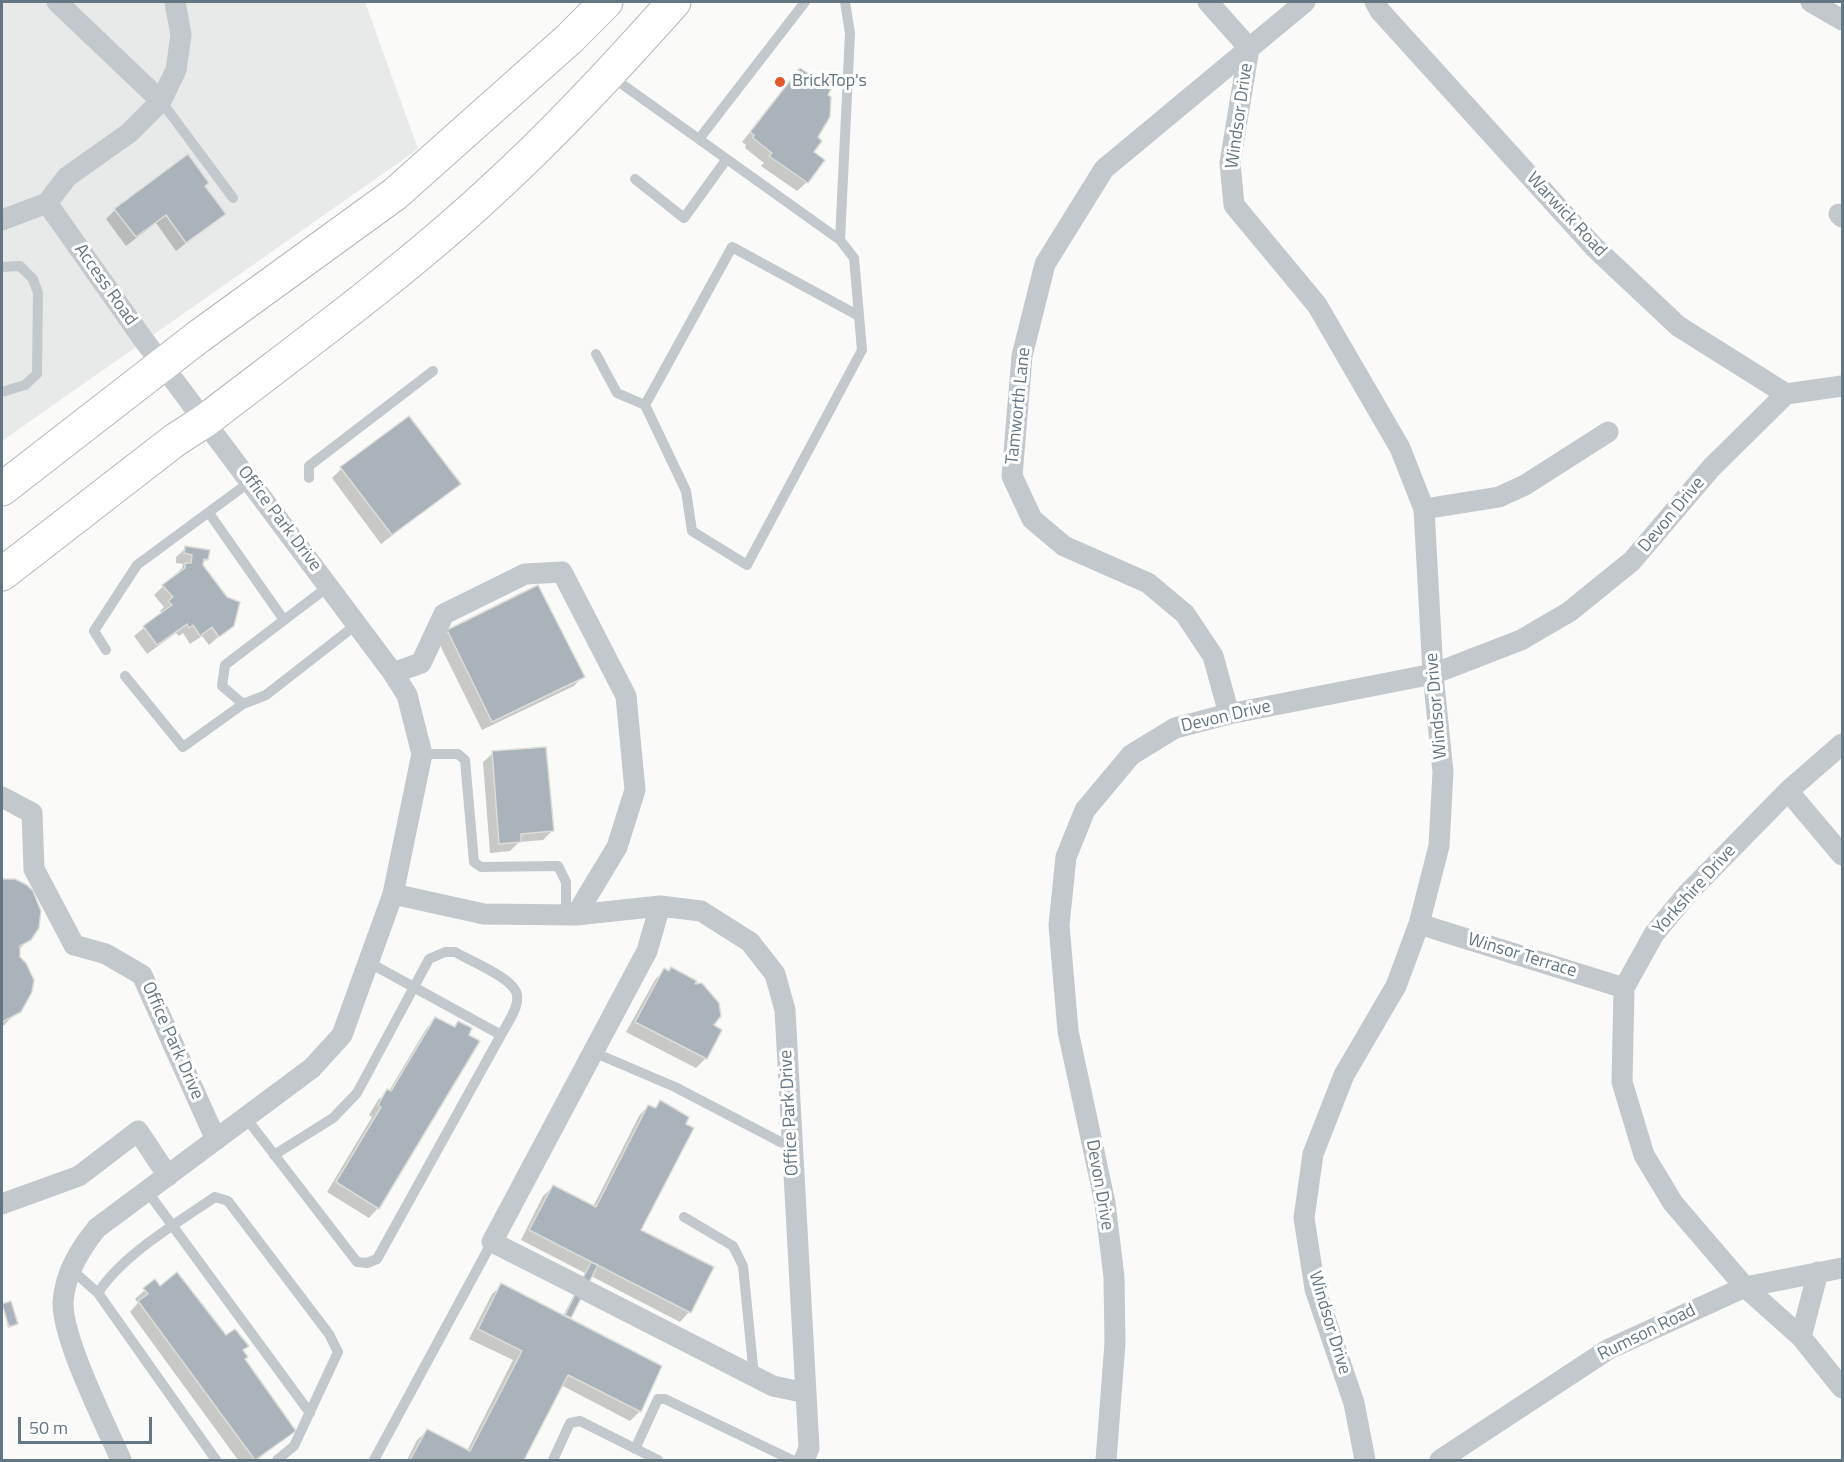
<!DOCTYPE html>
<style>
body{margin:0}
#map{position:relative;width:1844px;height:1462px;overflow:hidden;background:#fafaf8;font-family:"Titillium Web",sans-serif}
canvas{display:block}
.frame{position:absolute;inset:0;border:3px solid #657683;pointer-events:none}
.scale{position:absolute;left:18px;top:1417px;width:134px;height:27px;box-sizing:border-box;border:3px solid #657683;border-top:0;padding-left:8px;font-size:18px;line-height:21px;white-space:nowrap;color:#657683;-webkit-text-stroke:4px #fff;paint-order:stroke}
</style>
<div id="map">
<canvas width="1844" height="1462"></canvas>
<div class="frame"></div>
<div class="scale">50 m</div>
</div>
<script>
const g = document.querySelector('canvas').getContext('2d');
g.lineJoin = 'round';
function paint(path, color) { g.fillStyle = color; g.fill(path, 'evenodd'); }
function strokePath(path, color, width, dash) { g.strokeStyle = color; g.lineWidth = width; g.lineCap = dash ? 'butt' : 'round'; g.setLineDash(dash || []); g.stroke(path); }
function label(font, color, halo, rows, align = 'center') {
  g.font = font + ' "Titillium Web",sans-serif'; g.lineWidth = 6; g.setLineDash([]); g.textBaseline = 'middle'; g.strokeStyle = halo; g.fillStyle = color; for (const [text, x, y, turn = 0] of rows) {
    g.save(); g.translate(x, y); g.rotate((+turn || 0) * Math.PI / 180); g.textAlign = isNaN(turn) ? turn : align; if (halo) g.strokeText(text, 0, 0); g.fillText(text, 0, 0); g.restore();
  }
}
paint(new Path2D(`
 M2,2H365L418,149L2,441Z`), '#e8e9e9');
paint(new Path2D(`
 M800,69L817,138L807,182L797,191L761,166L764,163L745,148L746,145L742,142Z
 M203,186L224,214L176,251L156,223L126,246L106,219L115,210Z
 M341,469L459,484L381,544L332,478Z
 M186,548L207,559L201,565L226,630L209,645L202,636L190,644L183,633L179,636L176,633L147,654L134,636L162,613L160,611L164,607L154,595L182,568L183,564L176,563V557Z
 M537,587L583,676L574,686L482,730L438,641L448,632Z
 M493,753L552,831L543,840L519,842L510,851L490,853L483,762Z
 M4,880L29,939L19,950L18,958L31,992L26,1003L2,1027V881Z
 M664,970L711,1026L720,1031L706,1058L696,1068L626,1032L655,980Z
 M435,1019L453,1028L458,1023L378,1208L369,1218L327,1192L372,1117L369,1115L378,1100L389,1091L426,1029Z
 M660,1102L639,1230L689,1312L680,1322L591,1276L569,1319L640,1411L630,1421L561,1385L522,1460H407L417,1440L427,1431L467,1451L513,1360L469,1339L492,1294L502,1285L563,1316L585,1273L521,1240L543,1196L553,1187L593,1207L639,1116L648,1106L654,1109Z
 M155,1281L160,1288L242,1351L243,1359L294,1431L257,1460H238L130,1312L138,1303L135,1299Z
 M3,1305L16,1324L15,1325L8,1328Z`), '#0003');
const building = new Path2D(`
 M800,68L831,89L828,95L831,97L830,117L818,137L822,141L814,152L825,160L808,183L769,156L772,153L753,138L754,135L750,132Z
 M188,154L209,183L205,186L226,214L186,243L166,215L136,237L114,209Z
 M409,416L461,484L392,535L340,467Z
 M185,546L210,550L208,560L204,559L203,565L227,597L240,602L234,626L219,637L212,627L200,636L193,625L189,628L187,624L157,645L143,626L172,605L168,601L173,597L162,585L185,568V563H191L192,555L184,553Z
 M538,585L585,677L492,722L447,630Z
 M546,747L554,831L521,834V842L499,844L492,751Z
 M2,879H15L27,885L33,891L41,911L39,928L31,940L20,946V957L26,963L34,980L32,992L21,1012L2,1022Z
 M671,967L697,981L695,984L702,983L719,1003L721,1016L714,1025L722,1030L707,1059L635,1022L664,968L669,971Z
 M435,1017L455,1027L458,1021L472,1028L469,1035L480,1041L379,1209L336,1182L381,1107L378,1105L387,1089L391,1091Z
 M660,1100L689,1117L686,1124L694,1128L641,1230L714,1267L691,1313L529,1230L553,1185L596,1207L648,1105L656,1108Z
 M591,1262L598,1265L571,1318L565,1315Z
 M177,1272L226,1335L235,1329L249,1346L243,1350L248,1357L245,1359L296,1431L255,1460L138,1301L148,1294L143,1288L155,1279L160,1286Z
 M501,1283L662,1366L641,1412L568,1375L524,1460H410L427,1429L470,1451L522,1351L478,1329Z
 M11,1301L18,1324L9,1327L2,1304Z`);
paint(building, '#aab3b9');
strokePath(building, '#dcdcda', 1.5);
const highway = new Path2D(`
 M2,489L198,337L395,194L569,39L606,2
 M2,574L175,440L206,420C301,347 399,276 487,195C553,135 614,69 674,2`);
strokePath(highway, '#b4b9bd', 35);
strokePath(new Path2D(`
 M161,101L233,198
 M699,139L805,2
 M635,179L684,218L726,160
 M840,240L850,33L845,2
 M2,267L20,266L33,279L38,293L37,374L25,385L2,392
 M596,354L617,393L645,405L686,491L692,531L747,565L862,350L854,258L840,240L612,77
 M645,405L732,247L859,316
 M309,478V466L433,371
 M209,513L284,620
 M329,586L225,665L222,686L243,704L266,695L357,624
 M106,650L94,631L137,565L251,481
 M125,676L183,747L243,704
 M422,754H458L465,760L474,862L481,867L558,866L566,882V915
 M593,1052L675,1087L792,1148
 M246,1118L357,1262L367,1263L377,1259L501,1035
 M274,1155L333,1118L357,1093L429,959L445,952H455C470,961 514,978 517,995C519,1008 507,1024 501,1035L368,962
 M147,1191L310,1413
 M684,1217L733,1246L743,1266L754,1376
 M72,1270L98,1293L216,1460
 M98,1293C122,1255 177,1223 215,1197L228,1201L329,1334L338,1352L294,1446L277,1460
 M635,1449L658,1399H665L792,1460
 M374,1460L492,1242
 M553,1460L570,1423L580,1421L658,1460`), '#c3c8cc', 10);
strokePath(new Path2D(`
 M57,2L161,101
 M1208,2L1249,48
 M1375,2L1380,11L1594,247L1678,326L1786,394
 M1811,2L1842,20
 M1249,48L1230,163L1234,205L1317,305L1400,448L1424,509L1433,674L1443,772L1439,846L1419,924L1396,986L1344,1075L1313,1154L1304,1218L1315,1289L1354,1403L1365,1460
 M47,203L143,339L393,673L407,695L422,754L393,894L342,1035L312,1068L97,1228C80,1249 65,1273 63,1302C62,1339 105,1423 121,1460
 M1839,214L1842,217
 M2,220L47,203L67,177L129,133L161,101L176,70L181,35L175,2
 M1424,509L1499,497L1525,485L1608,432
 M393,673L421,663L444,614L525,574L562,572L626,696L635,790L617,847L576,915
 M1229,714L1213,656L1185,614L1148,583L1064,546L1032,519L1012,476L1022,356L1045,264L1104,169L1305,2
 M1842,744L1788,791L1688,893L1654,934L1624,988L1622,1082L1644,1155L1673,1203L1745,1287L1801,1337L1842,1388
 M1788,791L1842,855
 M2,797L32,813L34,869L74,945L106,954L142,975L216,1140
 M393,894L484,914L576,915L660,906L701,911L750,942L775,974L785,1010L809,1448L804,1460
 M1419,924L1624,988
 M2,1204L79,1176L138,1131L168,1176
 M579,1286L492,1242L647,951L660,906
 M585,1290L773,1386L806,1393
 M1801,1337L1818,1272
 M1106,1460L1115,1343L1114,1277L1105,1203L1068,1031L1059,925L1066,857L1085,810L1131,755L1175,728L1229,714L1433,674L1521,640L1569,612L1632,561L1711,468L1786,394L1842,386
 M1440,1460L1609,1349L1745,1287L1842,1268`), '#c3c8cc', 21);
strokePath(highway, '#fff', 33);
for (const [x, y, r, color] of [
 [780,82,6,"#e4572e"]
]) { const dot = new Path2D(); dot.arc(x, y, r, 0, 2 * Math.PI); g.fillStyle = color; g.fill(dot); strokePath(dot, '#fff', 2); }
label('18px', '#657683', '#fff', [
 ["BrickTop's",792,82]
], 'left');
label('18px', '#657683', '#fff', [
 ["Windsor Drive",1240,116,-82],
 ["Warwick Road",1566,215,47],
 ["Access Road",105,285,55],
 ["Tamworth Lane",1019,406,-84],
 ["Devon Drive",1672,515,-50],
 ["Office Park Drive",279,519,53],
 ["Windsor Drive",1437,706,-95],
 ["Devon Drive",1226,717,-13],
 ["Yorkshire Drive",1695,890,-48],
 ["Winsor Terrace",1522,956,17],
 ["Office Park Drive",172,1041,66],
 ["Office Park Drive",790,1113,-93],
 ["Devon Drive",1099,1185,80],
 ["Windsor Drive",1329,1323,73],
 ["Rumson Road",1647,1333,-26]
]);
</script>
